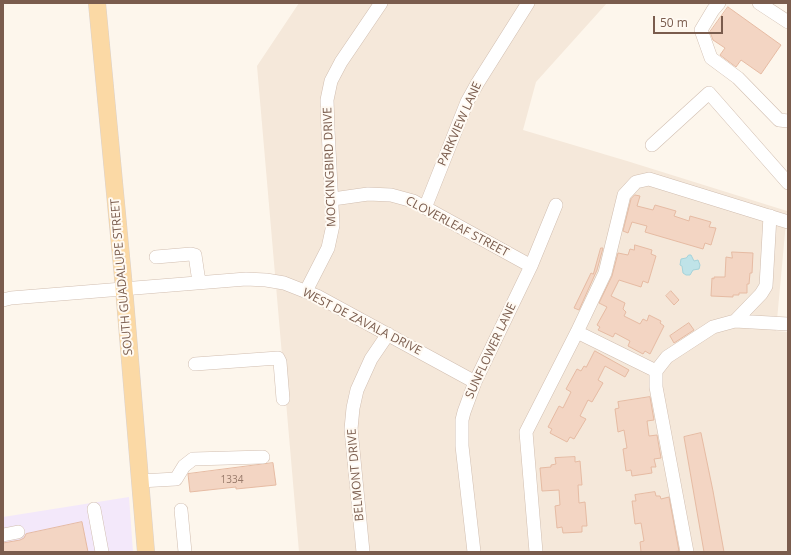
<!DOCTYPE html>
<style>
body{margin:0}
#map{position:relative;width:791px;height:555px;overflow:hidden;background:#fdf6ec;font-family:"Open Sans",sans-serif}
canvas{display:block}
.frame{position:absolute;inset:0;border:4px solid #7a5c4d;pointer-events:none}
.scale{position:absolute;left:653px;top:16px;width:70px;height:18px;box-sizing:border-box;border:2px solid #7a5c4d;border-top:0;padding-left:5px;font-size:12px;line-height:14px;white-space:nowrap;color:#7a5c4d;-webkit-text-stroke:3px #fffaf3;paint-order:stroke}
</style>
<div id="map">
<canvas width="791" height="555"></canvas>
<div class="frame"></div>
<div class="scale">50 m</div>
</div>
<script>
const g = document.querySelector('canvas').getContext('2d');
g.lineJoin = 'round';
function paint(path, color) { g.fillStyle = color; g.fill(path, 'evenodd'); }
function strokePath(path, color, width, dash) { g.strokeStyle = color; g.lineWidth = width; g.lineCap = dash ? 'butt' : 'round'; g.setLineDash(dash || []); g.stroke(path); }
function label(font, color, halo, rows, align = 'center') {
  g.font = font + ' "Open Sans",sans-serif'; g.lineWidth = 4; g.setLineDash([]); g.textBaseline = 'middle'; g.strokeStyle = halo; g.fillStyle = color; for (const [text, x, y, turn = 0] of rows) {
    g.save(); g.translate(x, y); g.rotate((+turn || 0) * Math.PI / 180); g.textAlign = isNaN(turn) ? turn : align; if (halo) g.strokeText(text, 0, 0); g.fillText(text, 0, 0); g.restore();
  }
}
paint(new Path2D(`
 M299,3H607L536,82L523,130L627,161L787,211L776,331L788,332V552H299L257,66Z`), '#f5e8da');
paint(new Path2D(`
 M129,497L133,552H3V517Z`), '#f3e8fa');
const water = new Path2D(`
 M689,255H691L694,261L698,260L700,265L699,269L693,270L690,275H686L683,273L682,266L680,265L681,259L686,258Z`);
paint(water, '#bfe3e8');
strokePath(water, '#a5d3da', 1);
const building = new Path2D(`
 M728,7L781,45L761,74L741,60L736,67L720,55L725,48L713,40L710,32Z
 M635,195L640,196L637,206L653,210L655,205L676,211L674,216L689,221L690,216L711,222L709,227L716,228L711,245L705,243L703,249L645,232L647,226L632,222L628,233L623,231L631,199Z
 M635,245L652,250L651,254L656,256L648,283L643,281L641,287L619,280L611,296L625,303L623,309L626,312L624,316L640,324L643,319L647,321L649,315L661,321L660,323L664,326L650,354L645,351L643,354L628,346L630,341L615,333L613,337L598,330L600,327L597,325L607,307L599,303L612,276L618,253L628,255L630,249L634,250Z
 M601,248H603L597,270L579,310L574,308L591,273L593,274Z
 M732,252L753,253L752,273H750L749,284H747V293H739V295H733V297L711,296L712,278L714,279V277H725L726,257L732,258Z
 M671,291L679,300L674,305L666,296Z
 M689,323L694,330L674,343L670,336Z
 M595,351L629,370L625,377L605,366L598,380L603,383L592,402L588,400L580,416L586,419L574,439L570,437L567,442L550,433L552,429L548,427L559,406L563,408L571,392L566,389L577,369L581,371L584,366L586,367Z
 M650,397L654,420L647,421L649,436L657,435L661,458L654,459L656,467H651L652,473L632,476L631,470L626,471L623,449L627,448L624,430L618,432L615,409L619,408L618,402Z
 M701,433L713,491L724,552H704L684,437Z
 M575,457V462L580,461L582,485H578L579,503L585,502L587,526H582V532L563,533L562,527L557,528L555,506L560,505L559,490L542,491L540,468L551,467V465L556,464L555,458Z
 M273,463L276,485L236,489V487L190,492L188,474Z
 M655,492L656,496H660L661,499L669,497L679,551L671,552H641L640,542L644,541L641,523L635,524L632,501H636L635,495Z
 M82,522L88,552H3V543L20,540L24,538L26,534Z`);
paint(building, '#f3d5c3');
strokePath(building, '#e6bba3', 1);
const minor = new Path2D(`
 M719,3L713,10L701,30L711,58L738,78L779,120L788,121
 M759,3L788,22
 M652,145L709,93L788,183
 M333,199L368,194L391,195L413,201L531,266
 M425,208L467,102L477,84L528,3
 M156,257L191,254L195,255L199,282
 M306,291L328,248L333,225L328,130L327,100L331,81L341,62L381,3
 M3,300L11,298L246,279L266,280L284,283L317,296L475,382
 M735,321L761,294L766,286L770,216
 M577,332L656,371
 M195,364L278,358L280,362L283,399
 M140,481L176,479L184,466L193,459L263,457
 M94,509L102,552
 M181,510L185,552
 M3,535L18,532
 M363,552L351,429L353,408L357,390L371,359L388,334
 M474,552L462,446V420L464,412L475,382L531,266L556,205
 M536,552L526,432L577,332L605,273L624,195L636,182L649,179L788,222
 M687,552L656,387V371L667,357L713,327L735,321L788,324`);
const major = new Path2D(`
 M97,3L124,288L146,552`);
strokePath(minor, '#d1beb0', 14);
strokePath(major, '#dad1cd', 18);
strokePath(minor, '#fff', 13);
strokePath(major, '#fbd9a5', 17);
label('10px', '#987a6a', null, [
 ["1334",232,480]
]);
label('12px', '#7a5c4d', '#fffaf3', [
 ["PARKVIEW LANE",460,124,-66],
 ["MOCKINGBIRD DRIVE",330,167,-92],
 ["CLOVERLEAF STREET",457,227,28],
 ["SOUTH GUADALUPE STREET",122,277,-95],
 ["WEST DE ZAVALA DRIVE",362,322,27],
 ["SUNFLOWER LANE",491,351,-65],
 ["BELMONT DRIVE",356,475,-95]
]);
</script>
